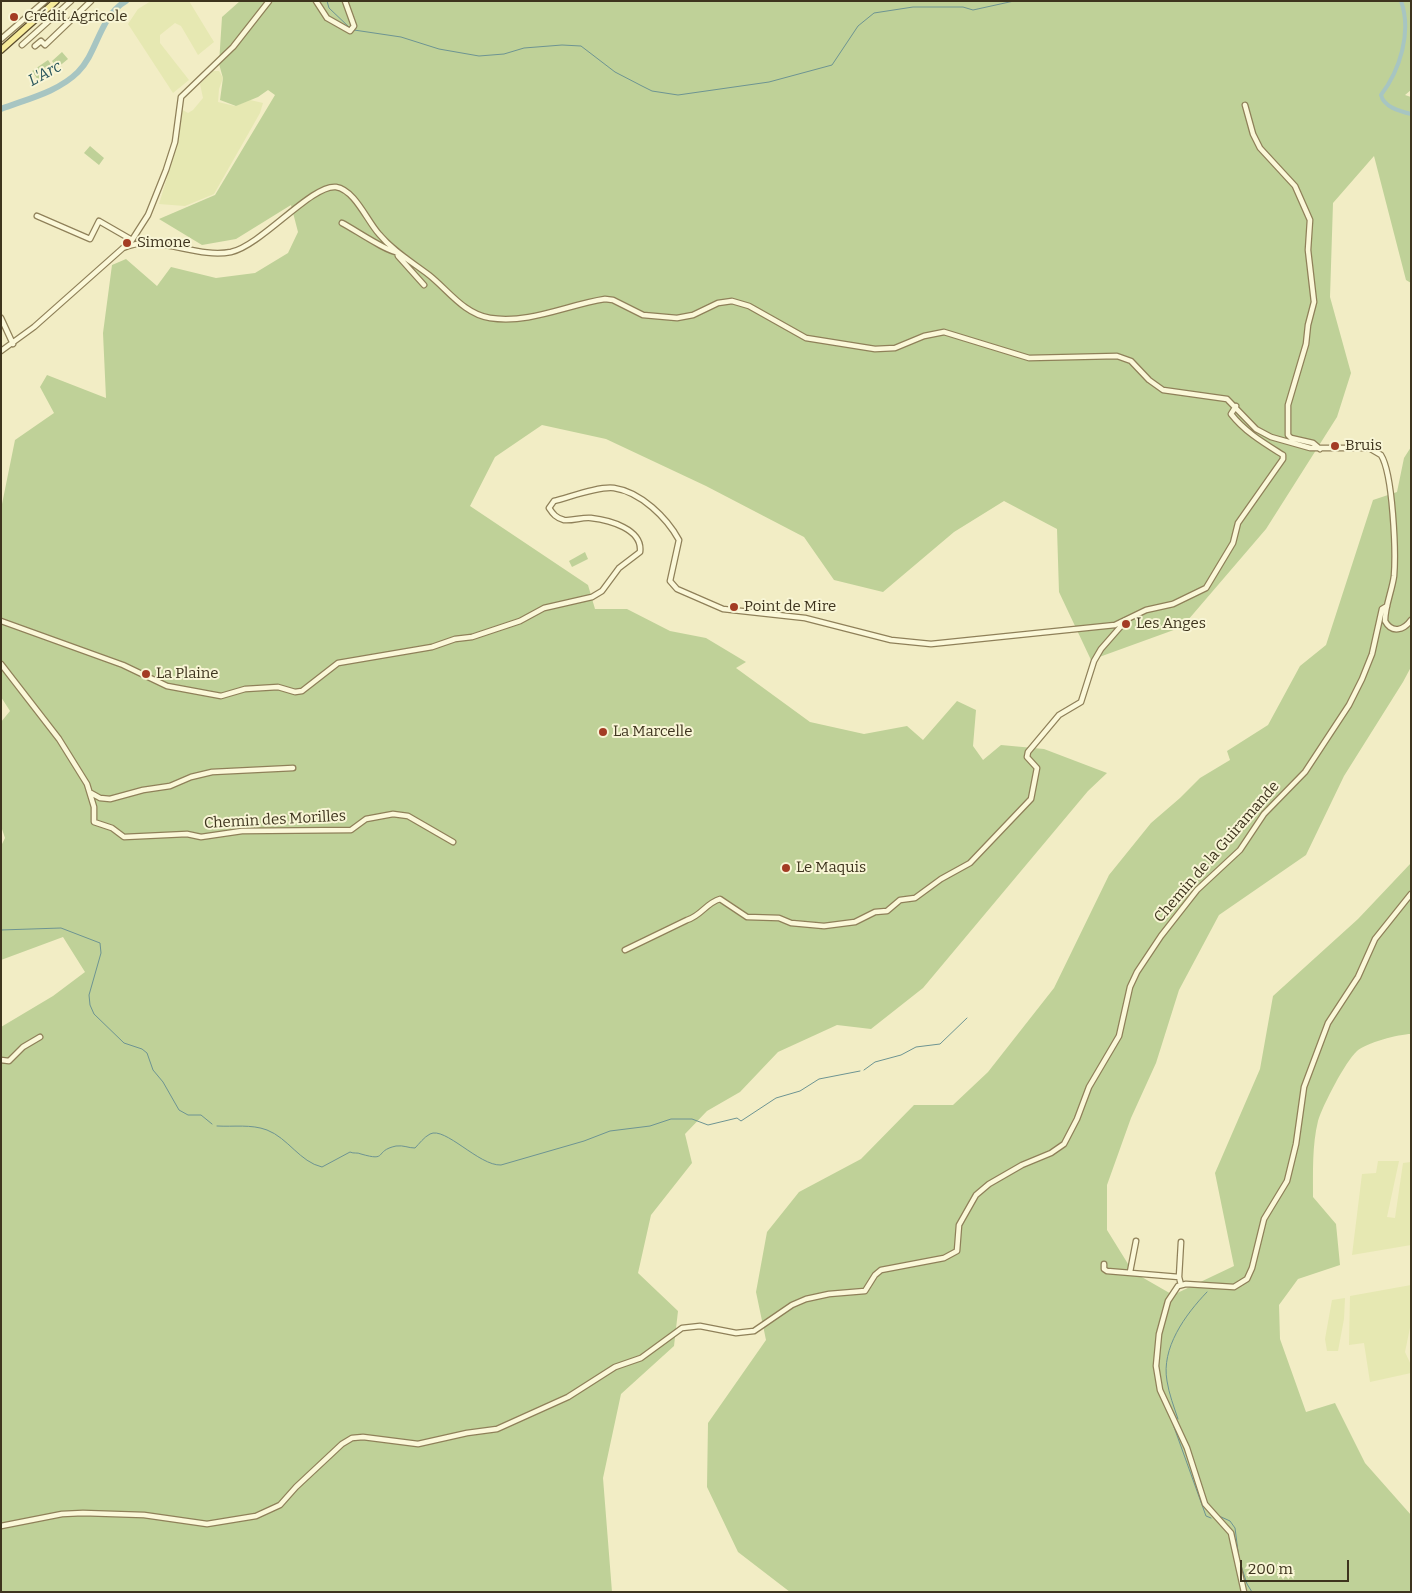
<!DOCTYPE html>
<meta charset="utf-8">
<style>
body{margin:0}
#map{position:relative;width:1412px;height:1593px;overflow:hidden;background:#f2edc5;font-family:Bitter,serif}
canvas{display:block}
.frame{position:absolute;inset:0;border:2px solid #3e341e;pointer-events:none}
.scale{position:absolute;left:1240px;top:1560px;width:109px;height:22px;box-sizing:border-box;border:2px solid #3e341e;border-top:0;padding-left:6px;font-size:15px;line-height:18px;white-space:nowrap;color:#3e341e;-webkit-text-stroke:4px #f8f5d5;paint-order:stroke}
</style>
<div id="map">
<canvas width="1412" height="1593"></canvas>
<div class="frame"></div>
<div class="scale">200 m</div>
</div>
<script>
const g = document.querySelector('canvas').getContext('2d');
g.lineJoin = 'round';
function paint(path, color) { g.fillStyle = color; g.fill(path, 'evenodd'); }
function strokePath(path, color, width, dash) { g.strokeStyle = color; g.lineWidth = width; g.lineCap = dash ? 'butt' : 'round'; g.setLineDash(dash || []); g.stroke(path); }
function label(font, color, halo, rows, align = 'center') {
  g.font = font + ' Bitter,serif'; g.lineWidth = 4; g.setLineDash([]); g.textBaseline = 'middle'; g.strokeStyle = halo; g.fillStyle = color; for (const [text, x, y, turn = 0] of rows) {
    g.save(); g.translate(x, y); g.rotate((+turn || 0) * Math.PI / 180); g.textAlign = isNaN(turn) ? turn : align; if (halo) g.strokeText(text, 0, 0); g.fillText(text, 0, 0); g.restore();
  }
}
paint(new Path2D(`
 M151,1H189L214,42L198,55L181,26L175,23L160,35V43L189,80L173,93L128,24L138,9Z
 M213,71H219L223,78L219,89L218,102L235,106L250,100L263,103L260,113L214,194L185,206L159,204L177,144L181,109L188,113L193,110L203,98L200,84Z
 M1378,1161H1399L1387,1217L1395,1218L1403,1163L1411,1162V1245L1352,1255L1362,1174L1376,1173Z
 M1411,1285V1323L1405,1352L1411,1365V1373L1370,1382L1364,1343L1349,1345L1350,1296Z
 M1345,1298L1344,1319L1338,1351H1327L1325,1339L1332,1300Z`), '#e6e8b2');
paint(new Path2D(`
 M240,1H1411V90L1405,95L1411,97V283L1406,280L1374,156L1333,203L1330,297L1351,373L1337,417L1266,529L1182,627L1091,660L1059,592L1057,529L1004,501L954,532L883,592L834,580L804,537L706,486L606,439L542,425L495,457L470,506L588,585L595,609H627L670,631L706,638L746,662L736,668L810,722L864,734L907,726L923,740L957,701L976,710L973,746L983,760L1001,745L1044,749L1107,773L1088,791L923,988L871,1029L837,1025L778,1052L740,1092L707,1111L685,1134L692,1163L651,1215L638,1273L678,1311L674,1346L621,1394L603,1478L612,1592H1V1027L53,996L85,972L63,937L1,960V846L5,838L1,826V722L10,711L1,697V509L15,440L54,413L40,387L47,375L106,398L103,333L112,265L126,259L157,286L171,267L216,278L255,273L288,253L298,232L291,205L236,239L202,245L159,219L215,195L275,95L268,90L258,97L236,106L220,100L223,78L219,64L222,17Z
 M62,52L68,59L57,68L52,61Z
 M48,60L54,69L38,80L32,71Z
 M90,146L104,158L99,165L84,153Z
 M1411,447V667L1403,682L1344,776L1306,855L1219,915L1179,990L1156,1063L1131,1118L1107,1185V1230L1133,1272L1173,1295L1234,1266L1215,1173L1260,1069L1273,996L1358,919L1411,863V1034C1399,1034 1366,1043 1357,1051C1345,1062 1323,1105 1318,1121C1312,1145 1313,1173 1313,1197L1336,1224L1340,1265L1298,1279L1279,1305L1280,1339L1306,1412L1335,1403L1365,1463L1411,1515V1592H790L738,1552L707,1487L708,1423L766,1340L756,1292L767,1232L799,1192L861,1159L914,1105H953L988,1072L1054,988L1109,875L1151,823L1180,798L1200,778L1230,760L1227,751L1268,725L1300,666L1326,645L1373,500L1397,492L1404,458Z
 M585,552L588,559L572,567L569,561Z`), '#bfd198');
strokePath(new Path2D(`
 M327,1L329,8L350,28
 M354,30L401,37L439,49L479,56L504,54L524,48L562,45L581,46L615,72L642,86L652,91L678,95L769,82L832,65L858,26L874,13L913,7H963L973,10L1014,1
 M1,930L61,928L100,943L101,953L89,995L90,1005L94,1014L124,1043L142,1049L147,1053L153,1070L163,1082L179,1110L188,1115H201L212,1124
 M864,1070L875,1062L901,1055L916,1047L940,1044L967,1018
 M217,1126C234,1127 251,1124 267,1130C288,1138 300,1162 322,1167L350,1152C354,1154 357,1152 361,1154C389,1162 373,1151 396,1146C404,1145 408,1148 415,1148C419,1144 424,1137 430,1134C445,1126 479,1166 501,1165L584,1141L610,1131L650,1126L671,1119H692L708,1125L737,1118L741,1121L776,1098L800,1091L819,1079L860,1071
 M1178,1419C1174,1407 1169,1394 1167,1381C1161,1348 1185,1315 1207,1292
 M1174,1427L1206,1516L1211,1518
 M1219,1516L1230,1521L1235,1528L1239,1559L1247,1584L1252,1592`), '#6d9492', 1);
strokePath(new Path2D(`
 M1401,1C1412,32 1400,70 1381,95C1384,107 1399,111 1411,114`), '#a7c5c2', 4);
strokePath(new Path2D(`
 M1,109C27,99 58,92 78,72C98,52 99,17 126,1`), '#a7c5c2', 6);
const minor = new Path2D(`
 M316,1L327,18L350,31L354,26L345,1
 M1,39L45,1
 M22,45L71,1
 M35,46L41,41L45,45L91,1
 M1245,105L1253,134L1260,148L1295,186L1310,220L1308,250L1314,302L1308,325L1306,344L1288,405V435L1291,438L1313,443L1320,449
 M37,216L90,239L99,221L132,240
 M342,223C354,229 387,252 397,252L398,256L424,285
 M123,248C158,233 195,259 231,252C262,245 312,184 336,187C355,190 367,221 379,234C393,251 412,262 429,275C448,290 464,314 490,318C530,324 566,305 605,299L613,300L643,315L677,318L693,315L718,303L732,301L749,306L806,338L875,349L895,348L924,336L944,332L1029,358L1117,356L1131,361L1149,380L1163,390L1227,399L1256,429L1271,437L1310,448H1369L1381,455C1393,474 1396,552 1394,576C1392,591 1385,606 1385,621C1392,634 1404,630 1411,620
 M1,318L13,344
 M1,351L34,327L132,240L148,215L166,170L175,142L181,97L233,47L269,1
 M1,621L123,665L167,686L221,696L245,689L278,687L295,692L302,691L338,663L432,647L455,639L472,637L520,621L544,608L592,597L602,591L619,568L640,552C643,529 609,520 591,518C582,517 573,521 564,520C556,518 553,514 549,508L554,501C570,497 599,486 614,488C641,492 667,518 679,540L670,581L677,589L723,609L805,618L891,640L931,644L1115,625L1146,610L1173,604L1206,588L1233,543L1238,523L1283,459V455C1264,443 1245,432 1231,414L1236,406
 M1,664L59,739L87,784L94,807V822L112,828L124,837L187,834L201,837L242,831L351,830L366,819L393,814L408,816L453,842
 M91,793L100,798L110,799L143,790L170,786L191,777L212,772L293,768
 M625,950L687,920C701,916 706,903 720,899L747,917L779,918L791,923L824,926L855,922L875,912L887,911L900,900L915,898L941,879L970,863L1031,799L1037,768L1027,757L1028,752L1059,715L1081,702L1094,661L1101,649L1122,625L1121,622
 M1,1060L9,1061L23,1047L40,1037
 M1104,1264V1269L1107,1271L1179,1277L1181,1285
 M1130,1272L1136,1241
 M1179,1277L1181,1242
 M1,1526L62,1514L83,1513L144,1515L207,1524L256,1516L280,1505L296,1487L342,1444L352,1438L363,1437L418,1444L467,1433L497,1429L568,1397L615,1367L641,1358L682,1328L700,1326L736,1333L754,1331L792,1305L806,1299L829,1294L865,1291L875,1275L881,1270L944,1258L957,1251L959,1225L976,1195L989,1184L1022,1165L1051,1153L1064,1144L1077,1119L1089,1087L1119,1036L1130,987L1137,972L1161,936L1197,890L1240,850L1264,814L1305,772L1349,705L1362,679L1372,654L1382,609L1387,606
 M1244,1592L1231,1533L1205,1504L1187,1448L1160,1390L1156,1366L1159,1334L1168,1301L1178,1286L1186,1284L1234,1287L1247,1279L1252,1268L1264,1219L1287,1181L1296,1144L1304,1087L1328,1023L1358,977L1375,939L1411,894`);
const major = new Path2D(`
 M1,50L56,1`);
strokePath(minor, '#8f8059', 7);
strokePath(major, '#5c4d2d', 8);
strokePath(minor, '#fbf8d9', 4.5);
strokePath(major, '#f7ec9b', 5.5);
for (const [x, y, r, color] of [
 [14,17,5,"#a33c24"],
 [127,243,5,"#a33c24"],
 [1335,446,5,"#a33c24"],
 [734,607,5,"#a33c24"],
 [1126,624,5,"#a33c24"],
 [146,674,5,"#a33c24"],
 [603,732,5,"#a33c24"],
 [786,868,5,"#a33c24"]
]) { const dot = new Path2D(); dot.arc(x, y, r, 0, 2 * Math.PI); g.fillStyle = color; g.fill(dot); strokePath(dot, '#f8f5d5', 2); }
label('15px', '#3e341e', '#f8f5d5', [
 ["Crédit Agricole",24,17],
 ["Simone",137,243],
 ["Bruis",1345,446],
 ["Point de Mire",744,607],
 ["Les Anges",1136,624],
 ["La Plaine",156,674],
 ["La Marcelle",613,732],
 ["Le Maquis",796,868]
], 'left');
label('15px', '#3e341e', '#f8f5d5', [
 ["Chemin des Morilles",275,820,-3],
 ["Chemin de la Guiramande",1217,852,-49]
]);
label('italic 16px', '#2c585e', '#f8f5d5', [
 ["L'Arc",45,74,-28]
]);
</script>
